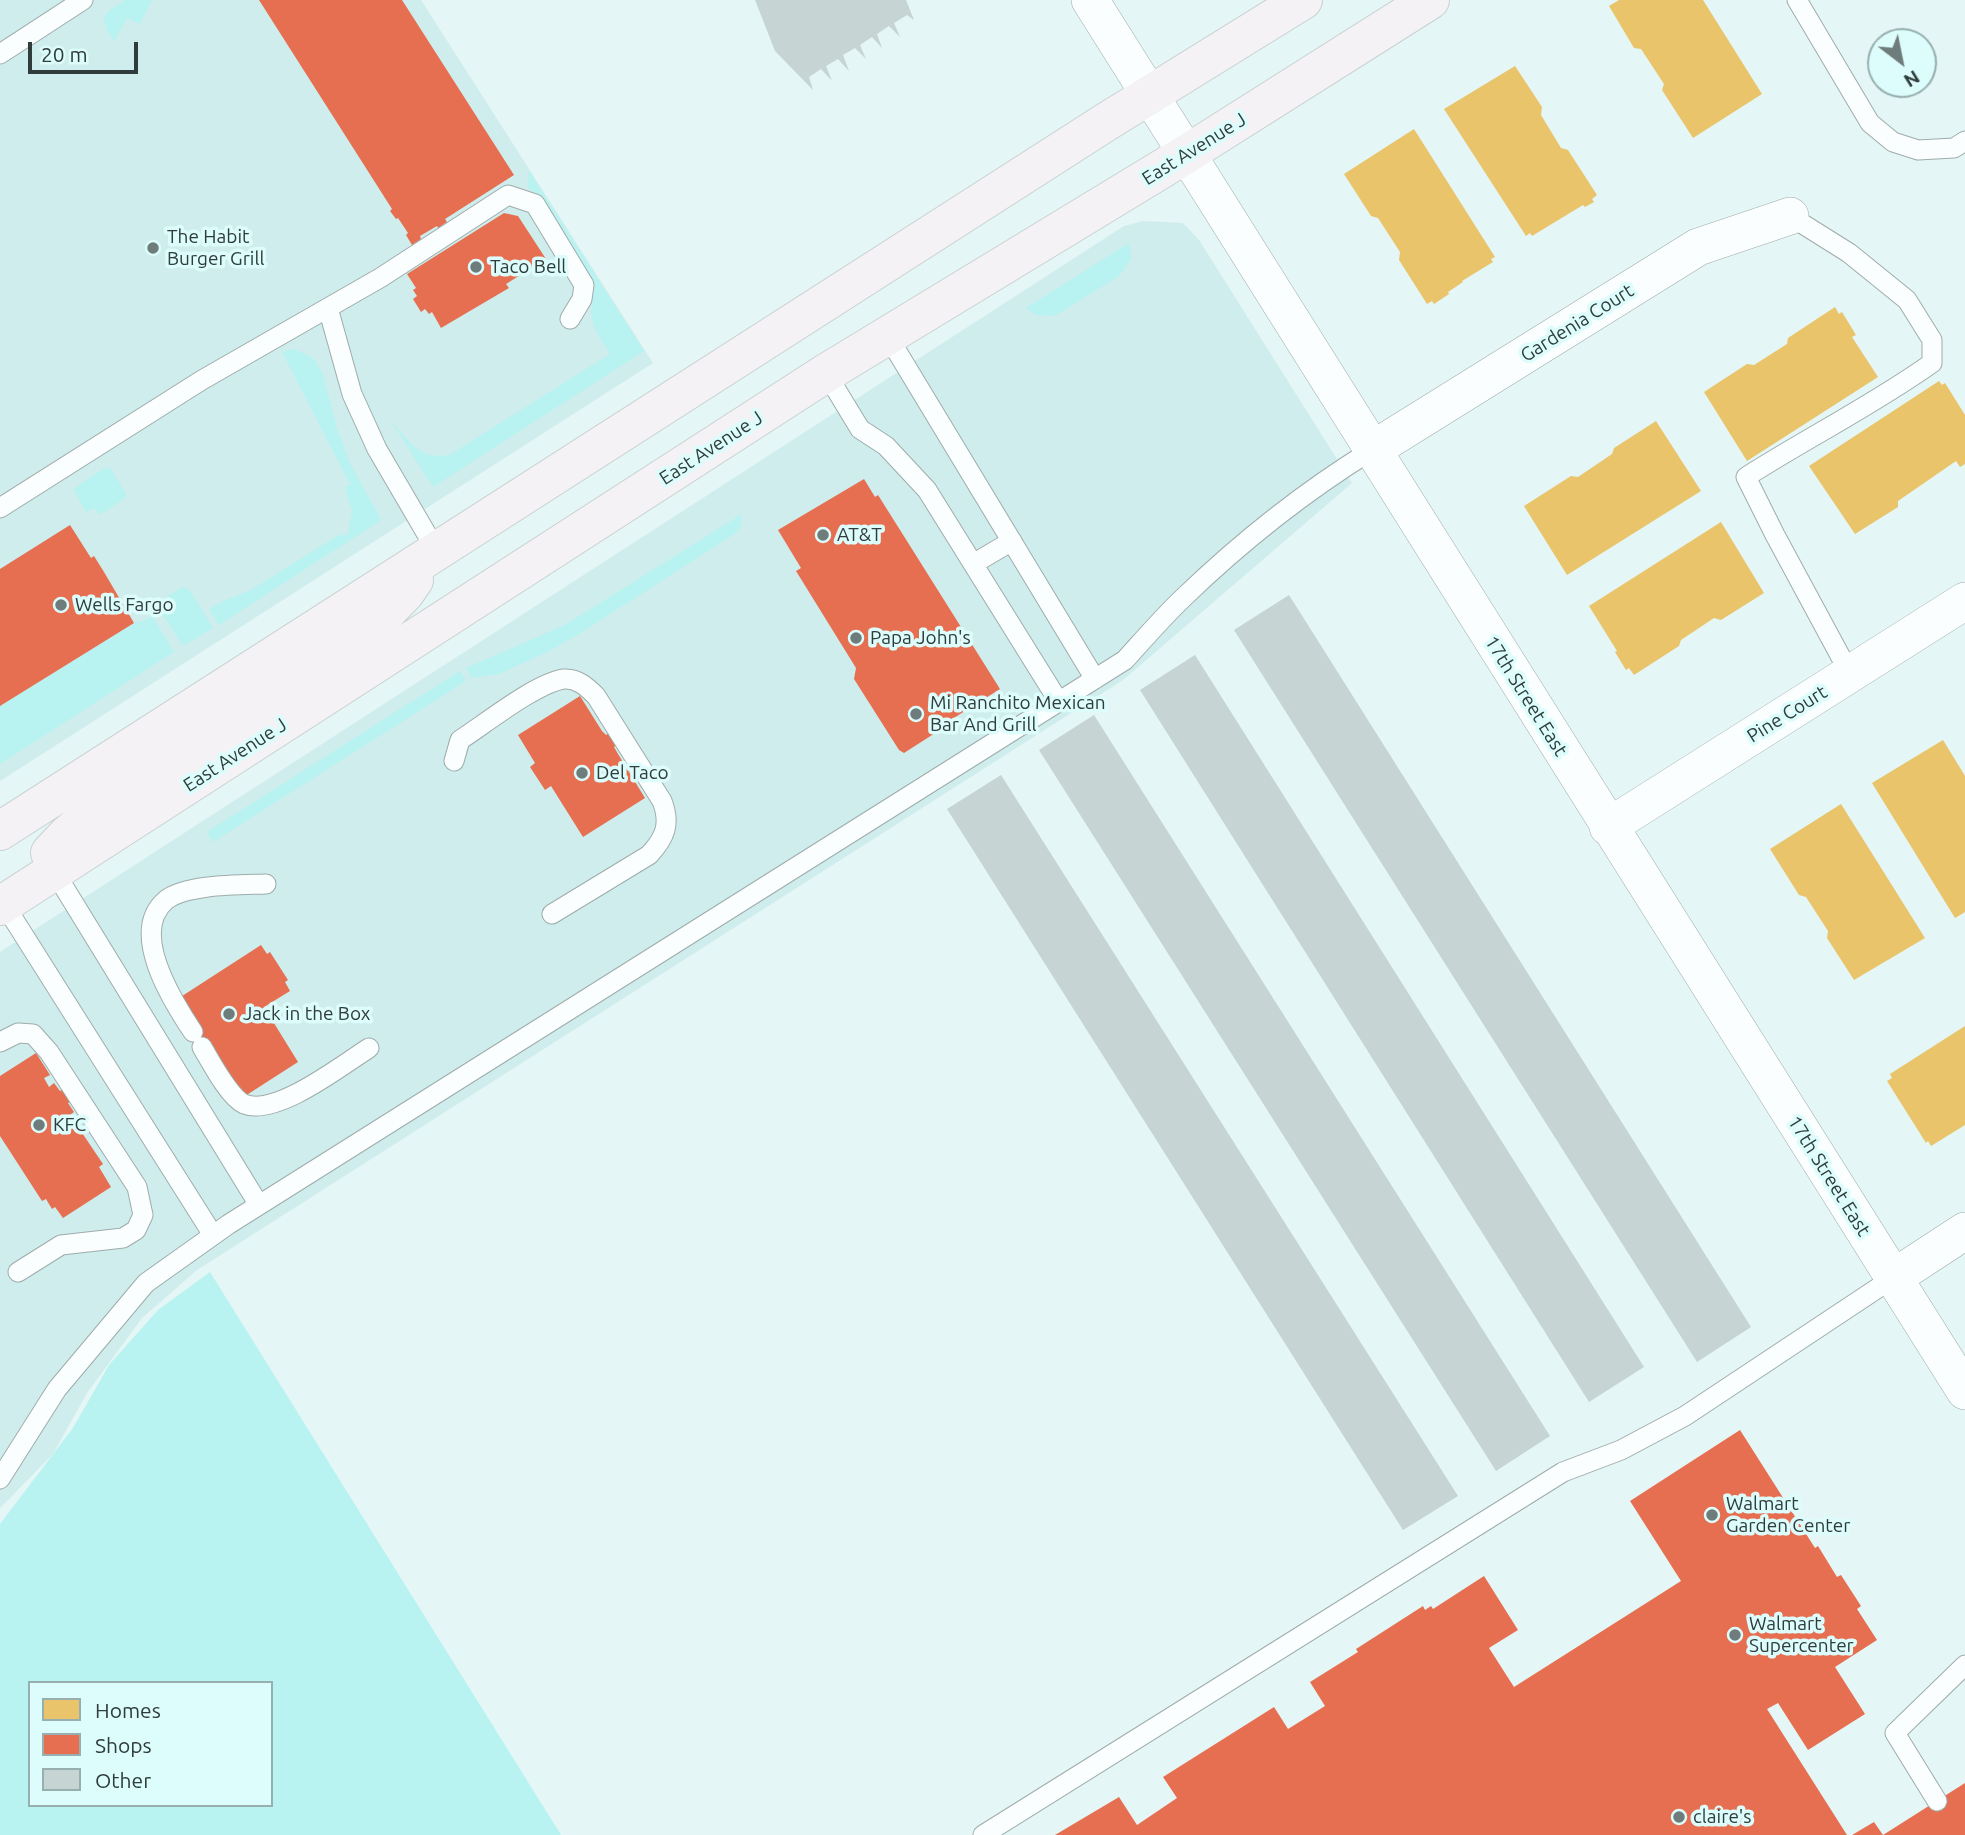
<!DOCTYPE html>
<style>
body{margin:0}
#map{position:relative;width:1965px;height:1835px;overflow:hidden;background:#e4f6f5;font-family:Ubuntu,sans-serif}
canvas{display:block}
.legend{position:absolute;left:28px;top:1681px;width:245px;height:126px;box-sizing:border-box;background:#ddfdfc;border:2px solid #97b0af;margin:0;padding:9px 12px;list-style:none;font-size:21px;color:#2f3c3b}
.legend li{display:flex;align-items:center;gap:14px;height:35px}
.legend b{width:35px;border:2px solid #97b0af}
.north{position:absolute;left:1867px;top:28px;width:70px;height:70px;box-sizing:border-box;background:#ddfdfc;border:2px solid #97b0af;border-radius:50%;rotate:148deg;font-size:19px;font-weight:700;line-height:28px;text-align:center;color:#2f3c3b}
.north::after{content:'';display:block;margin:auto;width:24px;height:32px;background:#6e7d7c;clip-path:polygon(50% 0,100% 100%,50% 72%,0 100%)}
.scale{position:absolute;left:28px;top:42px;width:110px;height:32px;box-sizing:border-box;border:4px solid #2f3c3b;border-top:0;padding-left:9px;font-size:21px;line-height:24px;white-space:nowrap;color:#2f3c3b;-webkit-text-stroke:5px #ddfdfc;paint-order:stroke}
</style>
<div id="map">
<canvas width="1965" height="1835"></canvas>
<ul class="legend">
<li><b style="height:19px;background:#e9c46a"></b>Homes</li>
<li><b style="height:19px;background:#e76f51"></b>Shops</li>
<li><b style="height:19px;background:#c6d4d3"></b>Other</li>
</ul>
<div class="north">N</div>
<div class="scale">20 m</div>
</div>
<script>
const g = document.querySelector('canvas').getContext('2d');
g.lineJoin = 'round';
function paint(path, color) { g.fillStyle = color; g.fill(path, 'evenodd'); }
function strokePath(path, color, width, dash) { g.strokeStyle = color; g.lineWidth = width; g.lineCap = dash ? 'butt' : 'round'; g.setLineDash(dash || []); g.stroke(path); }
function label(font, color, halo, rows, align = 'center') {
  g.font = font + ' Ubuntu,sans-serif'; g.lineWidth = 7; g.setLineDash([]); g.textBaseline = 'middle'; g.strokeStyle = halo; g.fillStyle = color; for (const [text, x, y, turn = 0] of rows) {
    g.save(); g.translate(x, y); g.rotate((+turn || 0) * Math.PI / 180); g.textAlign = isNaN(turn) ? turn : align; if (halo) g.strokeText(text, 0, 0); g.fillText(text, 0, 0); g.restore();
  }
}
paint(new Path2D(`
 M0,0H421L653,363L0,781Z
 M1143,221L1183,223L1199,240L1352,483L1123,680L197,1270L142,1318L87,1393L53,1454L0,1508V952L1124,226Z`), '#ceedec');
paint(new Path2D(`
 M125,0H152L140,24L127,18L114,42C99,17 101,15 125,0Z
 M529,171L644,351L433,487L391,421C409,441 422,463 451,454L610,354L595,329L591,314L594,285L539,195L528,188Z
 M1129,243L1131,259L1119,276L1055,316L1036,315L1026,308Z
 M294,349L313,358L322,372L337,428L349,461L381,520L219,625L209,609L223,601L249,591L337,536L348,534L352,511L345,488L350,484L282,352Z
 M104,468H110L126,494V497L100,515L95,508L86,512L73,489Z
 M742,514L741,527L736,533L579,634L545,653L499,674L472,678L466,668L565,625Z
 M182,587L189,589L213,628L183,646L156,604Z
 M152,616L174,652L0,764V706L134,623L144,621Z
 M460,671L466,681L213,842L207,832Z
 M210,1272L561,1835H0V1524L73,1428L109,1365L158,1310ZM30,1683H271V1805H30Z`), '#b8f3f1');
paint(new Path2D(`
 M1619,0H1703L1762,94L1693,138L1662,90L1664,84L1641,49L1634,48L1609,6Z
 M1515,66L1542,107L1541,115L1561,148L1568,150L1597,195L1592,199L1594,202L1585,207L1583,205L1532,236L1530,233L1526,236L1444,109Z
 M1414,129L1495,257L1491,259L1493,262L1462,281L1463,282L1448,292L1449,294L1434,304L1432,301L1427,304L1399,260L1400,252L1378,218L1371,216L1344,174Z
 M1835,307L1839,314L1842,312L1856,335L1852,337L1878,377L1747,461L1704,392L1747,364L1754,365L1787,344L1788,338Z
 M1939,381L1942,385L1945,383L1965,415V464L1960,467L1956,461L1898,501V507L1855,534L1809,466Z
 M1656,421L1701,491L1567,575L1524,506L1571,476L1578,477L1612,454L1614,448Z
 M1721,522L1764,593L1721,620L1714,618L1681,640L1679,646L1634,675L1629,668L1626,670L1615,652L1617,651L1589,606Z
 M1943,740L1965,776V912L1955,918L1872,783Z
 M1841,804L1925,938L1854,980L1827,938L1828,931L1806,897L1799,895L1770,849Z
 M1965,1026V1125L1931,1146L1928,1141L1926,1143L1887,1081L1892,1078L1890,1074Z`), '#e9c46a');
paint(new Path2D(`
 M259,0H402L514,175L445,219L447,222L438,228L437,226L420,236L421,239L412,245L406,235L408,233L398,218L396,219L390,211L392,209Z
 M504,213L518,216L546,259L506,284L509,288L441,328L432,312L429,314L425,309L421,312L413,299L417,296L413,290L416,288L407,274Z
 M864,479L875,497L878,495L1000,689L941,726L943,728L904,753L899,750L854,679L856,668L796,571L801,568L778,530Z
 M70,525L91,558L94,556L104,572L134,623L0,706V569Z
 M580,696L602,731L606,735L609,733L617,745L614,747L618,754L645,798L583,837L551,786L545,790L530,767L535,763L518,735Z
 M261,945L267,954L270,952L288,980L285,982L290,991L264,1007L298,1062L242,1098L199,1049L189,1034L179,998Z
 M36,1053L50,1075L44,1078L49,1087L54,1083L60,1091L64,1089L72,1101L68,1103L74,1112L70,1115L103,1164L99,1167L111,1187L63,1218L55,1207L52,1209L46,1199L42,1201L0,1136V1076Z
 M1740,1430L1815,1548L1818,1546L1837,1577L1841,1575L1861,1606L1857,1609L1877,1640L1835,1667L1865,1714L1808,1750L1778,1703L1767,1709L1847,1835H1055L1119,1797L1137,1825L1177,1798L1163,1777L1274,1707L1288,1729L1325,1706L1310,1682L1358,1652L1356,1649L1423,1606L1425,1610L1431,1606L1433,1609L1484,1576L1518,1630L1489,1648L1514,1687L1681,1581L1630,1501Z
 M1965,1783V1835H1852L1874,1822L1883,1835Z`), '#e76f51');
paint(new Path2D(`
 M755,0H906L914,20L907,15L894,23L900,37L889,26L877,34L882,48L872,37L860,45L866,59L855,48L843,55L849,71L838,59L826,66L832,81L821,69L809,77L813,90L775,51Z
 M1289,595L1751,1327L1697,1362L1234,630Z
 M1195,655L1644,1367L1589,1402L1140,690Z
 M1094,715L1550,1436L1496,1471L1039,750Z
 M1001,775L1458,1496L1403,1530L947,809Z`), '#c6d4d3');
const service = new Path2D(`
 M1797,0L1870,123L1893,142L1918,150L1954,148L1965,141
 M0,54L83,0
 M1790,216L1849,253L1907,300L1932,340V363C1873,405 1807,438 1746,477L1775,535L1850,674
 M328,308L352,394L377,449L436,550
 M887,335L1095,679
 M826,373L860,429L886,446L927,490L1059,702
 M0,508L202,380L380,278L508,195L535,204L584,285L582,299L570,319
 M973,564L1012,541
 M454,761L460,740C485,724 536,683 564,679C577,678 587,687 596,696L662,801C671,824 665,838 649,855L552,914
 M54,871L259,1205
 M4,904L213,1235
 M193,1032C173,1002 128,932 166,900C186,884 240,885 266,884
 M0,1042L18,1033L33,1034L49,1052L137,1187L143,1215L136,1230L123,1238L61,1245L18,1272
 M202,1047C211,1062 229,1097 244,1104C276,1117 342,1065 369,1048
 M0,1479L57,1389L146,1283L229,1224L1125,660C1144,639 1163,617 1183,598C1241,542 1304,492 1372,450
 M1937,1801L1895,1733L1965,1665
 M983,1835L1563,1472L1621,1450L1685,1416L1893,1278`);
const minor = new Path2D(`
 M1090,0C1383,463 1672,928 1965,1391
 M1372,450L1698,247L1790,216
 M1608,827L1965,601
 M1893,1278L1965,1231`);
const primary = new Path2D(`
 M0,831L1106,122L1303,0
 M50,853L67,835L100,807L371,628L405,593L414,580
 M0,906L826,373L1188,153L1430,0`);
strokePath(service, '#9eacab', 21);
strokePath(minor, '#9eacab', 38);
strokePath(primary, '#c8d1d0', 40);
strokePath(service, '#fbfefe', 19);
strokePath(minor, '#fbfefe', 37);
strokePath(primary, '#f4f2f5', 38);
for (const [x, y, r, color] of [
 [153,248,7,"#6e7d7c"],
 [476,267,7,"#6e7d7c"],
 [823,535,7,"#6e7d7c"],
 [61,605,7,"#6e7d7c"],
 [856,638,7,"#6e7d7c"],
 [916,714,7,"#6e7d7c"],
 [582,773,7,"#6e7d7c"],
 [229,1014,7,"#6e7d7c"],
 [39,1125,7,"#6e7d7c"],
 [1712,1515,7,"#6e7d7c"],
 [1735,1635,7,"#6e7d7c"],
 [1679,1817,7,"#6e7d7c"]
]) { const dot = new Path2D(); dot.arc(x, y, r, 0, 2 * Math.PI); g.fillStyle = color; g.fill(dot); strokePath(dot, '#ddfdfc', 2.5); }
label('19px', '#2f3c3b', '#ddfdfc', [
 ["East Avenue J",1194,149,-32],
 ["Gardenia Court",1577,323,-32],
 ["East Avenue J",711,448,-33],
 ["17th Street East",1526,696,58],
 ["Pine Court",1787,714,-32],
 ["East Avenue J",235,755,-33],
 ["17th Street East",1829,1176,58]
]);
label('19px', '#2f3c3b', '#ddfdfc', [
 ["The Habit",167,237],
 ["Burger Grill",167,259],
 ["Taco Bell",490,267],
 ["AT&T",837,535],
 ["Wells Fargo",75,605],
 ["Papa John's",870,638],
 ["Mi Ranchito Mexican",930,703],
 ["Bar And Grill",930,725],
 ["Del Taco",596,773],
 ["Jack in the Box",243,1014],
 ["KFC",53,1125],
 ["Walmart",1726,1504],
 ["Garden Center",1726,1526],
 ["Walmart",1749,1624],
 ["Supercenter",1749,1646],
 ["claire's",1693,1817]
], 'left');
</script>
